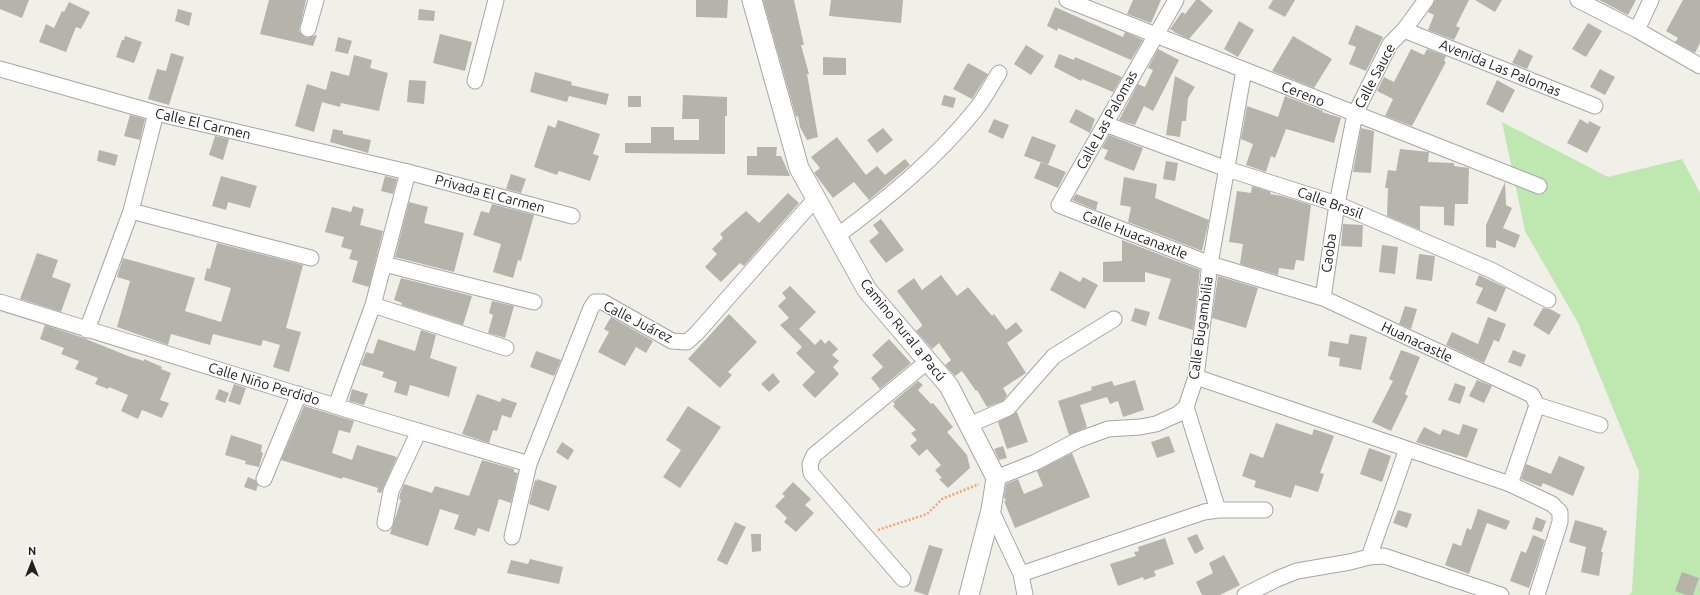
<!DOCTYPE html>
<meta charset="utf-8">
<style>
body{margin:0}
#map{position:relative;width:1700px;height:595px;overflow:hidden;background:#f1f0e8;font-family:Ubuntu,sans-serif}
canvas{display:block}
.north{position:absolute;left:12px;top:543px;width:40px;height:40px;-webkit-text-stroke:3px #fff;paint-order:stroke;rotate:0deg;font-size:11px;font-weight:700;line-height:16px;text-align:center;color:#212121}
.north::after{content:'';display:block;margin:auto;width:14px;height:18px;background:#212121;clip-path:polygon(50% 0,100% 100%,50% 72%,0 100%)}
</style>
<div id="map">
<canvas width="1700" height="595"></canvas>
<div class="north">N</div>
</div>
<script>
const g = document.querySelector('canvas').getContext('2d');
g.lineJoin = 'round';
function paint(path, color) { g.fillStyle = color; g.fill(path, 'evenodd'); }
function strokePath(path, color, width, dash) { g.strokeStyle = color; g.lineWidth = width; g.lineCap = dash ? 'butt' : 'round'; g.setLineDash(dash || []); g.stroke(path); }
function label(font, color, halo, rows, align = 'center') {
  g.font = font + ' Ubuntu,sans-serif'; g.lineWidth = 3; g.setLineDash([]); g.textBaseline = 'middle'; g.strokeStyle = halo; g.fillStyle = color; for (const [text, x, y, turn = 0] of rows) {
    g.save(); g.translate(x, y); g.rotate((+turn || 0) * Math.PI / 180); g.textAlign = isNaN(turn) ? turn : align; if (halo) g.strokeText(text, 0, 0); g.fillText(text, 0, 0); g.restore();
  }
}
paint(new Path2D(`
 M1502,122L1608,177L1682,159L1700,193V595H1629L1632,592L1639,472L1578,323L1525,231Z`), '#bee8b0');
paint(new Path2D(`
 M0,0H29L22,18L0,9Z
 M269,0H306L299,31L306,38L317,35L313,46L260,34Z
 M696,0H728L727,18L696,17Z
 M763,0H794L804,45H801L809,74H807L818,137L807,140L800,127L798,116L796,117Z
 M831,0H903L901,23L829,16Z
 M1133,0H1161L1151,23L1127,14Z
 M1196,0H1200L1213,11L1189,39L1176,33L1170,29L1182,12L1185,14Z
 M1273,0H1295L1285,17L1268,8Z
 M1435,0H1469L1456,26L1460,28L1454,40L1428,30L1434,15L1428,12Z
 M1475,0H1502L1495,12Z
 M1599,0H1636L1628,15Z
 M1683,0H1700V43L1695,53L1675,42L1678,38L1666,31Z
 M69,2L90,12L81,29L76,27L66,52L39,42L46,24L54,28L62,11L64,12Z
 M1055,7L1123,37L1125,32L1143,40L1131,60L1058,28L1057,31L1047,26Z
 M178,9L192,13L189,26L175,21Z
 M419,9L435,11L434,21L418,20Z
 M1239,21L1254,30L1238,57L1224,49Z
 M1588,23L1602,31L1586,57L1572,49Z
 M1356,25L1383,37L1366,71L1349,64L1356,47L1348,44Z
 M440,34L472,42L465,71L433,63Z
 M125,36L142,42L134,63L116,57L122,40H124Z
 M1293,36L1332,59L1314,88L1272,71Z
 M338,37L352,41L348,54L335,51Z
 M1026,45L1044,56L1031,75L1014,64Z
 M1158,49L1179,60L1153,111L1144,106L1135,125L1119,120L1138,84L1145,87L1153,70L1148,68Z
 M1411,49L1424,55L1427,49L1446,56L1444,61L1446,62L1412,126L1385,116L1393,99L1377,91L1384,77L1394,82Z
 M1519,49L1533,56L1527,69L1512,63Z
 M171,53L184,57L169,105L148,99L157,69L166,71Z
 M1059,54L1074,60L1075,57L1122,77L1113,92L1082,79L1081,81L1054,67Z
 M354,55L372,60L370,68L388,73L379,111L341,103L340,107L322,102L314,132L295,126L307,84L326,90L331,71L349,76Z
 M823,57L846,58V75H823Z
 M968,63L988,74L972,99L953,89Z
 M1600,69L1615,77L1605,95L1590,87Z
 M535,72L572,82L571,85L609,94L606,105L569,96L567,102L530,92Z
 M1175,76L1195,87L1188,98L1186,121H1182L1180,137L1166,135Z
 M409,80L426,81L424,104L407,102Z
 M1497,80L1515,90L1503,113L1486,104Z
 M683,95L727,97V116H725V154L625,153V143H651V127H674V140H699V119H682Z
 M944,95L956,98L953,108L941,105Z
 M628,96H641V107H628Z
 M1285,96L1323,111L1322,112L1341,118L1334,143L1286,129L1275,158L1271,156L1266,172L1246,165L1253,144L1241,139L1247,106L1278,117Z
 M1076,109L1095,119L1090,133L1069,122Z
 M130,115L145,119L140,140L124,136Z
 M994,119L1009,125L1003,139L988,132Z
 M1580,119L1588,124L1589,121L1601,127L1587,153L1567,143Z
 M558,120L600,134L593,154L599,156L590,181L559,171L557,175L534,167L548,125L555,128Z
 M883,128L893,140L877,153L867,140Z
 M1361,128L1374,131L1371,173L1353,172Z
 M333,129L343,131V134L371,140L368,153L330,142Z
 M1109,135L1143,148L1134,171L1104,159L1108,150L1102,148Z
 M215,136L229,139L223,160L209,155Z
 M1032,136L1056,145L1048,165L1024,156Z
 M837,137L866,175L877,166L885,175L905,159L910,165L869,200L854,182L833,198L814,173L820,168L811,157Z
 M757,147H777L776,156H781L790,176L747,175V156H757Z
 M1400,149L1429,152L1428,162L1454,163V166L1469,168L1468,204H1455L1454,226L1444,225V207L1420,206V230L1387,216L1388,188H1385L1388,170L1396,171Z
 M99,150L118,155L115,166L97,161Z
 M1166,161L1178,163L1175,181L1163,179Z
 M1041,162L1066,172L1058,188L1034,178Z
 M511,174L526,179L521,193L506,189Z
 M221,176L257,186L250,208L228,202L226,210L212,206Z
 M385,176L397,179L393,194L381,191Z
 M1124,177L1157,184L1155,198L1209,220L1202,251L1128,222L1131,207L1120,205Z
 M1505,182L1506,205L1512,208L1503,228L1520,235L1515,248L1496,240V248L1486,247V225Z
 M1252,186L1271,192L1270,194L1282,196L1311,205L1304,261L1296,260L1294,270L1279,268L1278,275L1240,264L1243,244L1229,242L1237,191L1251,193Z
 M788,193L799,203L744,266L740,263L721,282L705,267L717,254L712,249L723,238L720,234L746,211L759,223Z
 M1076,194L1098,202L1096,210L1072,200Z
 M409,202L428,207L424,223L464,233L454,272L395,257Z
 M492,204L534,215L521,261L518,260L513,278L493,272L501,244L473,235L481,211L489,213Z
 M353,206L364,209L360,225L383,231L369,287L352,282L358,261L349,259L352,250L341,247L344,237L325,232L332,207L351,212Z
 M881,219L904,250L886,263L869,241L879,233L873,225Z
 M1343,224L1363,225L1362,247L1341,246Z
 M1122,240L1200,270L1193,330L1158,319L1171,279L1145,272V282H1103V262L1122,261Z
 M217,243L303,265L286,328L301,332L289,372L273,367L280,345L263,340L261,346L213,334L210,345L171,334L168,345L117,327L130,281L117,277L123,258L195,278L185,311L221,322L231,288L204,280L207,268L210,269Z
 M1382,245L1398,247L1395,274L1379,272Z
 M37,253L58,260L52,277L71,284L61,312L20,299Z
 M1419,254L1435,256L1432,281L1416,279Z
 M1060,271L1080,282L1083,277L1098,285L1085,309L1050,290Z
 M941,275L957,296L968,287L992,316L994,314L1006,330L1016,322L1023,331L1007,343L1026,373L1003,388L1007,395L1003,401L987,407L977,390L976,391L962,371L955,376L945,365L951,360L939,343L932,349L916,331L922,326L921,323L897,291L914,278L922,290Z
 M1479,275L1506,288L1496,312L1476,303L1483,288L1475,285Z
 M1218,276L1258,288L1246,328L1212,318Z
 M401,278L472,296L463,325L401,305L402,303L394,300Z
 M790,286L816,312L799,329L815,345L821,339L825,344L829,340L838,349L832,355L839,361L833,367L839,374L815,398L802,385L815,372L796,353L802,347L780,325L789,318L778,306L786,298L782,293Z
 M492,301L514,306L505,338L488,333L493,315L489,313Z
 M1405,306L1417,309L1411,329L1399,324Z
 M1135,308L1150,312L1146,326L1131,321Z
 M1543,308L1550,309L1561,315L1549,335L1533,325Z
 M729,314L757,342L728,372L732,375L720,388L688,359Z
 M611,317L653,341L646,353L636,347L625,366L598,352L609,332L604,329Z
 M1488,317L1506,324L1499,342L1494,340L1484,363L1446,345L1452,332L1478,344Z
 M45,325L81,337L128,356L144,361V359L162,367L161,369L171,373L160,400L169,403L162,418L142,410L138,419L121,411L128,395L109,387L108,389L95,384L98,378L75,369L79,361L61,354L64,348L40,339Z
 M421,330L436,335L430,358L457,367L449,397L410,385L407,396L394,392L397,382L382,377L384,372L361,365L366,352L373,354L378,339L415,351Z
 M1350,334L1367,337L1361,370L1339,366L1340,358L1328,356L1330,341L1348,344Z
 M889,339L911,363L880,389L871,378L883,367L872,355Z
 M1401,350L1420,357L1405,394L1408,396L1391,431L1372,422L1393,381L1389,379Z
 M1513,350L1526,355L1521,367L1508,362Z
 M536,351L561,360L554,376L530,367Z
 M773,373L780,382L769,392L761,384Z
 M1135,380L1144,410L1123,417L1118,401L1110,404L1107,397L1080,405L1087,427L1069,435L1058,401L1092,390L1091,387L1112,381L1114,386Z
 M1477,380L1492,386L1484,403L1469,396Z
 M918,381L923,385L918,390L931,404L933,403L953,427L947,432L967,455L970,468L948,488L939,479L942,478L935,470L941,465L927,449L919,456L910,446L917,440L911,433L916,430L893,406L895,404L893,402Z
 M1455,383L1466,387L1460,404L1448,400Z
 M234,384L246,388L240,405L228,401Z
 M219,389L229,393L225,403L215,399Z
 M352,389L368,394L364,405L349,401Z
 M477,394L500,402L502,398L517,403L511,418L502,415L497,431L493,430L489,443L462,434Z
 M304,406L354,421L350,433L339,430L332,453L352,460L357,445L397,457L381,493L377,492L378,488L343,477L342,479L281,460Z
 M688,406L721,427L680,488L663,477L681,450L666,440Z
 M1017,412L1028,442L1007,449L998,422Z
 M1276,423L1312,435L1314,429L1334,436L1320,473L1324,474L1318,492L1295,485L1291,498L1254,487L1256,481L1242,476L1250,453L1263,458Z
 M1463,424L1478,429L1467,458L1416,442L1424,427L1440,435L1443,429L1459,435Z
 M231,435L262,445L261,452L263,453L259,467L245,464L246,461L225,455Z
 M1169,436L1175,452L1157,458L1151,442Z
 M562,442L574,450L568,460L556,452Z
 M1003,446L1007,458L999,460L994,449Z
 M1369,448L1391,456L1382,482L1360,474Z
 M1072,453L1090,497L1015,528L1004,501H1006L1004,497L1006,484L1018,479L1024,494L1043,486L1037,471Z
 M1559,456L1585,467L1573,496L1543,483L1541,487L1521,479L1526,464L1551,474Z
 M482,460L514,469V472L518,473L511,503L499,499L489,532L478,528L475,536L454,529L459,515L440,509L428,546L390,534L401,500L399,499L400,494L404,484L432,493L435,486L469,496Z
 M248,477L255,480L258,485L256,491L244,487Z
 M537,479L557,486L549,511L529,504L535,480L537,481Z
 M793,482L811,499L805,505L814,513L796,532L784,522L787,518L775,506L785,496L782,494Z
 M1478,509L1510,521L1506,530L1487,523L1469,574L1445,565L1453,543L1461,546L1467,528L1471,530Z
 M1398,510L1412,514L1407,528L1393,523Z
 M1536,517L1546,521L1542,532L1532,529Z
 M1575,520L1603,528V530L1607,531L1601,552H1603L1599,576L1581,572L1586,547L1569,542Z
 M735,522L746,527L727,565L717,560Z
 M751,534H761V551L752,552Z
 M1197,534L1204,549L1195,554L1187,538Z
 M1533,535L1545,540L1529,588L1510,581L1521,551L1526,553Z
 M1165,538L1174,564L1154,571L1156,576L1144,580L1143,577L1118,586L1110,564L1136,556L1134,552L1139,551L1138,547Z
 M929,545L943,549L928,595H926L914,591Z
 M1224,555L1240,585L1220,595H1202L1196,582L1213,573L1209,563Z
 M530,559L563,567L559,584L507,573L511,560L528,564Z
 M1682,572L1699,578L1693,595H1686L1675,591Z`), '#b6b3aa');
const minor = new Path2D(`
 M1067,0L1539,186
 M1176,0L1059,205L1210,264L1323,298L1532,395L1537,405L1533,417L1510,484
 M1578,0L1637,30L1700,66
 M308,29L316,0
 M1404,30L1595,106
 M1637,30L1651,0
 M0,69L156,113L408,172L572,216
 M475,81L496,0
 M1105,124L1227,169L1337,204L1491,270L1548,300
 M131,211L311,258
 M837,236C887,199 937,158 976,109C985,98 991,85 999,73
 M384,264L534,302
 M1323,298L1337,204L1355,114L1390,44L1404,30L1426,0
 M0,302L371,417L529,464
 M373,305L506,348
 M87,330L131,211L156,113
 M1196,377L1510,484L1552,504L1560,512V522L1537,595
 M1537,405L1600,425
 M336,406L373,305L408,172
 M1186,407L1218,510
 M969,425L1008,408L1054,356L1114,319
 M996,478L1036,462L1078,440L1108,429L1140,427L1156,424L1178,414L1186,407L1196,377L1210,264L1244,70
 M264,479L299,394
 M991,510L1021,574L1025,595
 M385,523L391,491L419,431
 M512,537L529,464L591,308L595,302H603L672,341L687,342L696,334L816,198
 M1369,557L1407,449
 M1021,574L1204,512L1218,510H1265
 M903,579L811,473L810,464L814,455L928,361
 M1245,595L1277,579L1297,571L1350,562L1369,557L1384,556L1501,595`);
const tertiary = new Path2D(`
 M752,0L799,168L867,290L949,386L996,478L991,510L969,595`);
strokePath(minor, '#a5a5a5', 17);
strokePath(tertiary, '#a5a5a5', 21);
strokePath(new Path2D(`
 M878,530L927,514L942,499L979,484`), '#f5a375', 2.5, [2, 2]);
strokePath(minor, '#fff', 15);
strokePath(tertiary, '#fff', 19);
label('14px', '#212121', '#fff', [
 ["Avenida Las Palomas",1500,68,22],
 ["Calle Sauce",1375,76,-62],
 ["Cereno",1303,94,22],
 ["Calle Las Palomas",1107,120,-61],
 ["Calle El Carmen",203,124,13],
 ["Privada El Carmen",490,194,15],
 ["Calle Brasil",1330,203,20],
 ["Calle Huacanaxtle",1135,235,21],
 ["Caoba",1329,253,-82],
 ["Calle Juárez",638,322,27],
 ["Calle Bugambilia",1201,328,-82],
 ["Camino Rural a Pacú",903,330,51],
 ["Huanacastle",1417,342,25],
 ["Calle Niño Perdido",264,384,17]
]);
</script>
